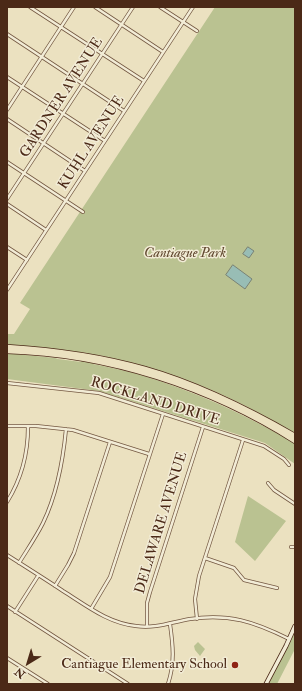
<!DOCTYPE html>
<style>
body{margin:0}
#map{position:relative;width:302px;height:691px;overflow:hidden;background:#ebe1c0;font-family:"IM FELL Double Pica",serif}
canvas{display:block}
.frame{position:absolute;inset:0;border:8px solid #4b2917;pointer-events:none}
.north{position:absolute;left:8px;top:643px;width:40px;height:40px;-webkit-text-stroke:3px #f2ecd6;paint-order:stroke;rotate:218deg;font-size:11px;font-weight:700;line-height:16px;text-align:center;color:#4b2917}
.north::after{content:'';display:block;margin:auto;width:14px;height:18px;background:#4b2917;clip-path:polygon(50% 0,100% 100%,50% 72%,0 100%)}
</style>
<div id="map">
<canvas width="302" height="691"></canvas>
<div class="frame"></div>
<div class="north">N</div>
</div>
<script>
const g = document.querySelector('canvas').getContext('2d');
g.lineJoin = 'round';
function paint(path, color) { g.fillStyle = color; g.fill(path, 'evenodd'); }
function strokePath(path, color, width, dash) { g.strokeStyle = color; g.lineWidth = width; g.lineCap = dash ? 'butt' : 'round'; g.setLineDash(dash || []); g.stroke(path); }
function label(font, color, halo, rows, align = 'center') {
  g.font = font + ' "IM FELL Double Pica",serif'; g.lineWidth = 3; g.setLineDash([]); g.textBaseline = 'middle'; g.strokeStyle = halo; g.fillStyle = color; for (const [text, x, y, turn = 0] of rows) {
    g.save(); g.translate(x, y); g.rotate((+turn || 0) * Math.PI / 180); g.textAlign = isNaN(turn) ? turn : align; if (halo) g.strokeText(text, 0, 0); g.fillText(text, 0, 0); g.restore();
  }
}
paint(new Path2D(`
 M215,7H295V434C273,421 251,408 227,397C187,378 142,366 99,355L93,364C108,367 123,370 138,374C195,391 244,414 295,443V464L265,443L99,391L7,379V353L55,358L58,359L81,362L87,353L7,345V334H14L30,309L20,303Z
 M248,496L286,521L255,561L235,542Z
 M295,632V649L277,684H267Z
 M198,642L205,649L200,656L195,650L194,646Z`), '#bac291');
const water = new Path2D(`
 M248,247L254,251L249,258L243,254Z
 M233,265L252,279L245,289L226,275Z`);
paint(water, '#98bdb5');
strokePath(water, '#798276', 1);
const minor = new Path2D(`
 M30,7L144,81
 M95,7L163,52
 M160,7L197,31
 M7,34L124,111
 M7,77L105,141
 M7,110L74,7
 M7,119L85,171
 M7,162L83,212
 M7,199L133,7
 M7,204L46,230
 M7,247L27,260
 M7,290L193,7
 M7,383L99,393L264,446L284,459L289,465
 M7,426H36L73,430L149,454
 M268,483L274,490L295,504
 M7,502C22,478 28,454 28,427
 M291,547H295
 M7,555C26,567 45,579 63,591C87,606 108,623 136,626C155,629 172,622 190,619C229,613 255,622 289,639
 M205,558L234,568L244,580L277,588
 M19,563C27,550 36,537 43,523C57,494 63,461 66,429
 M55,586L68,565L74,553L110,442
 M7,606L128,684
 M91,609L110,577L163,414
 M15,612L38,576
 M197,619L195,599L199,576L243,440
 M147,626V603L150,592L203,427
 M7,658L48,684
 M168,684C175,663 173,645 170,624`);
const secondary = new Path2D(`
 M266,684L286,646L295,626`);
const motorway = new Path2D(`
 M7,347C54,350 100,356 145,369C198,384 248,409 295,436
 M7,351C108,354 210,387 295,441`);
strokePath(minor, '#735741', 4);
strokePath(secondary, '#4b2917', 5);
strokePath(motorway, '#4b2917', 6);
strokePath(minor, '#f2ecd6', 2.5);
strokePath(secondary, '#f2ecd6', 3.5);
strokePath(motorway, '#ebe1c0', 4.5);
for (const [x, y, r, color] of [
 [235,665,4,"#8f2418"]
]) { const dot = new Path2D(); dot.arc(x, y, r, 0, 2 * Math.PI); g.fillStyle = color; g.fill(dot); strokePath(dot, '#f2ecd6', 1.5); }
label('14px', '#4b2917', '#f2ecd6', [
 ["GARDNER AVENUE",62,98,-57],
 ["KUHL AVENUE",92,143,-57],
 ["ROCKLAND DRIVE",155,402,17],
 ["DELAWARE AVENUE",162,523,-73]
]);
label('italic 14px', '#61482f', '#f2ecd6', [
 ["Cantiague Park",185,254]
]);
label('14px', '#4b2917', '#f2ecd6', [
 ["Cantiague Elementary School",227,665]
], 'right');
</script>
